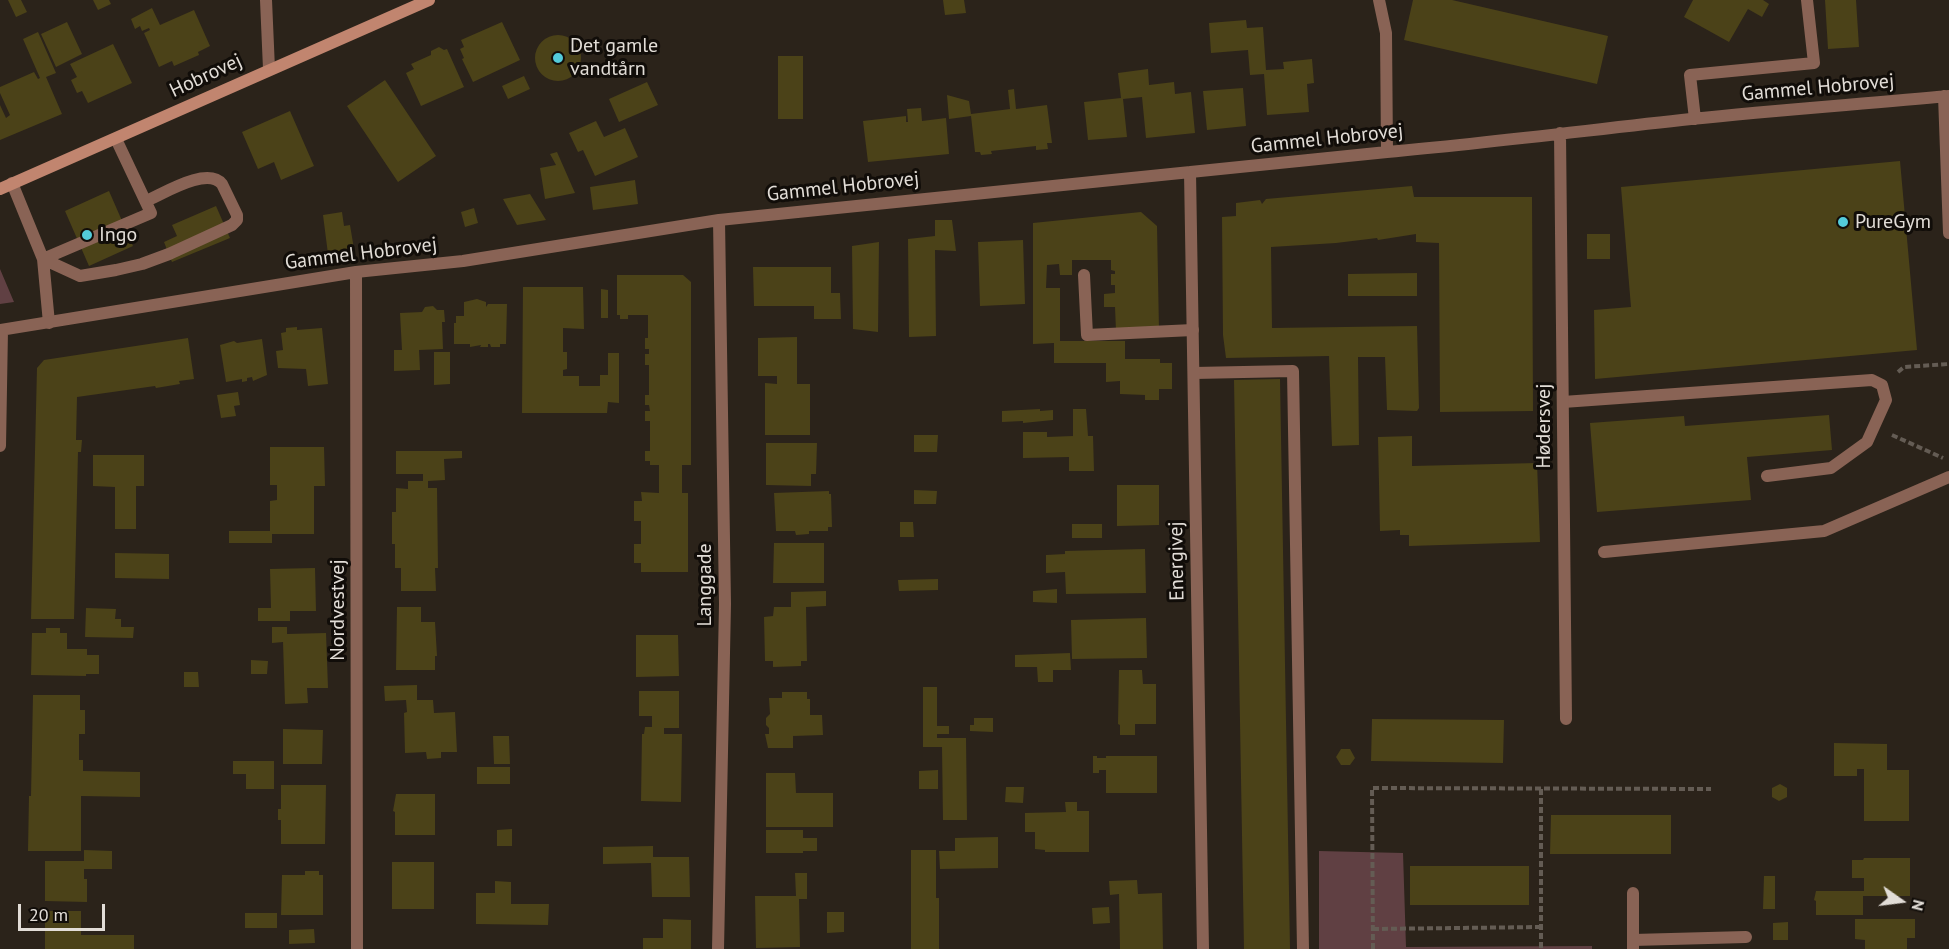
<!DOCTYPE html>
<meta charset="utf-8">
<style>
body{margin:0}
#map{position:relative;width:1949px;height:949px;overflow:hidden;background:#2b231a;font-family:"PT Sans",sans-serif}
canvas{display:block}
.north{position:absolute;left:1871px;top:871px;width:60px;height:60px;-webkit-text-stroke:4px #110d09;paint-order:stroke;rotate:104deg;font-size:16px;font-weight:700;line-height:24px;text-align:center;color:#e2ddd7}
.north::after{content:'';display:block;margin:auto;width:21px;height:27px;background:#e2ddd7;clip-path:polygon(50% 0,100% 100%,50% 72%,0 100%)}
.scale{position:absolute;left:18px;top:904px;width:87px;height:27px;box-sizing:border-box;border:3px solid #e2ddd7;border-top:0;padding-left:8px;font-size:18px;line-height:21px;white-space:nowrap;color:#e2ddd7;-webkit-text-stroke:4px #110d09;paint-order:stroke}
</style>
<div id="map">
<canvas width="1949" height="949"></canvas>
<div class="north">N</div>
<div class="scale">20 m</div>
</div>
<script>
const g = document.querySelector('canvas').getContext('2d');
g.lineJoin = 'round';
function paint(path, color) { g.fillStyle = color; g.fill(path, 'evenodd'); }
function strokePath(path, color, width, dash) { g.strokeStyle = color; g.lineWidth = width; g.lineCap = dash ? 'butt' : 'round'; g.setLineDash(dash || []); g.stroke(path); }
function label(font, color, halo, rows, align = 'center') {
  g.font = font + ' "PT Sans",sans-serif'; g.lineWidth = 6; g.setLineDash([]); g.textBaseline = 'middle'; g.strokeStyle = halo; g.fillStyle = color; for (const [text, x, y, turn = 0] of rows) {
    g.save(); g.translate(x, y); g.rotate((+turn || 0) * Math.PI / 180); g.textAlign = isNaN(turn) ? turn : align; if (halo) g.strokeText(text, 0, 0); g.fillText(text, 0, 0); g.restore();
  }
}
paint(new Path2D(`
 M0,269L14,302L0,304Z
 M1319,851L1403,853L1406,947L1592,946V949H1319Z`), '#604043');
paint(new Path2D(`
 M8,0H21L27,12L16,17Z
 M93,0H109L111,4L98,10Z
 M943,0H964L966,13L945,15Z
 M1413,0H1452L1608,36L1597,84L1404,40Z
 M1693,0H1763L1769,4L1762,17L1748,9L1729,42L1684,17Z
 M1825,0H1856L1859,47L1828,49Z
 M152,8L160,25L194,10L210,46L198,52L199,55L174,66L172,61L159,67L144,33L150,30L149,28L142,31L140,26L135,29L131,19Z
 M1246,20L1247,28L1263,27L1266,70L1284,69L1283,62L1312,59L1314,83L1307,84L1309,112L1267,115L1264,74L1250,75L1248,50L1211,53L1209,23Z
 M67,22L82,54L56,67L41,34Z
 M502,22L520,60L473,82L462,59L464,58L460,49L464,47L461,40Z
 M38,32L56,73L46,77L62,114L0,140V105L6,118L10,115L0,93V87L34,72L38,79L40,78L23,39Z
 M535 58a23 23 0 1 1 46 0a23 23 0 1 1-46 0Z
 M113,44L132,83L88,103L82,91L77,93L71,80L77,77L70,64Z
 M439,47L444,50L447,49L464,87L421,106L406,73L414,69L411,64L431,55V51Z
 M778,56H803V119H778Z
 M1148,69L1149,85L1174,82L1175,94L1191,92L1195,133L1146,138L1142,97L1123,99L1127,137L1088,140L1084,102L1121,98L1118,73Z
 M524,76L530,89L508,99L502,86Z
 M385,80L436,156L398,182L347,106Z
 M647,82L658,105L619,122L609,99Z
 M1243,88L1246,126L1207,130L1203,91Z
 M1014,89L1016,109L1047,105L1052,143H1047L1048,149L1036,150V146L991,151L992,154L981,155L980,152H975L971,116L949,119L947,95L969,101L971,114L1010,109L1008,90Z
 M921,108L922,121L946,118L949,154L868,162L863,121L906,116V122H908L907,109Z
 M290,111L314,166L281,180L274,162L258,169L242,132Z
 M596,121L604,137L625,128L638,157L595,176L583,150L578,152L569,133Z
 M557,152L575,193L545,199L540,168L556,165L550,154Z
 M1900,161L1917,350L1595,379L1594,310L1631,307L1621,187Z
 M635,180L638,204L593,210L590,187Z
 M1412,186L1414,197H1532L1533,411L1440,412L1439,243L1416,242V234L1378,240L1377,238L1336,243L1271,247L1272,328L1417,326L1419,408L1417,411L1387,410L1385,357H1358L1359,445L1332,446L1329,356L1226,358L1223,335L1222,217L1236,216V203L1260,200L1262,204L1266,199Z
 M109,191L133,246L89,266L65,211Z
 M530,194L546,220L517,225L503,199Z
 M216,206L230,238L172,262L164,242L177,236L172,225Z
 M474,208L478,223L465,227L461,212Z
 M342,212L344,226L350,225L354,249L328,254L323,215Z
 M1141,212L1157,226L1159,330L1116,331L1115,307H1104V294L1115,293V285H1111V274H1115V271L1111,270V260H1072V275H1060L1059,264L1047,265L1046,288H1060V341H1125V359H1160V363H1172V389H1159V400H1145V395L1120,394V381L1106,382V363H1054V343L1033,344V223Z
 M935,220H952L956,251L935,250L936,336L909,337L908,239L935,236Z
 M1587,234H1610V259H1587Z
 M1023,240L1025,304L980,306L978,242Z
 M879,242L878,332L853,329L852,246Z
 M753,267H831V293H840L841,319H814V306H754Z
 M1417,273V296H1348V274Z
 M617,275H683L691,282V465H682V493H688V572H641V563H634V544H641V521H634V501H642L641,492L659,493V465H650V461H645V451H650V421H645V411H650L649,405H645V395H649V365H645V354H649V349H645V338H648V315H628V319H620V315H617Z
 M523,287H583L584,329L563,328V352H567V369L563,370V376H579V386H600V375H608V353H619V403L608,402L607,413H522Z
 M601,289L608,290V318H601Z
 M477,299L486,302V307L488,304H507L506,344H500V347H491L490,344H488V347H480L481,345L470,347V344H454V323H456V316H464V302Z
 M433,306L437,310H444L445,322H442L443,349L419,350L420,370L394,371V350H402L400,313L422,312L425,307Z
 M297,327V330L322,328L328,384L308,386L306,369L278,368L276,351L283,350L281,333L286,332V328Z
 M797,337V384H810V435H765V383L777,384V376H758V338Z
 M188,338L194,379L179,381L180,384L156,388L155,386L77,397L76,440H82L81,452H78L74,619H31L37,368L44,360Z
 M262,339L267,375L253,381L252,377L247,378V381L242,382V379L226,382L220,345L234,341L237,343Z
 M434,352H450V384L434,385Z
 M1280,379L1290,949H1244L1234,380Z
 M238,392L240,405L234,406L236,416L221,418L217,395Z
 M1040,409V411L1053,410V420L1023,423V421L1002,422V411Z
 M1073,409H1086L1088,436H1093L1094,471H1069V457L1023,458V432H1047V437L1073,436Z
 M1829,415L1832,450L1747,457L1751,500L1597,512L1590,423L1684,416L1685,426Z
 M914,435H938L937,452H914Z
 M1412,436V466L1537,463L1540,542L1409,546V535H1400V530L1380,531L1378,437Z
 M766,443H817L816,474H811V486L766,485Z
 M270,447H324L325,486H314V534H272V543H229V531H270V501L277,500V485H270Z
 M396,451H462V458L444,459L445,480L428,481V488H437L438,568H435L436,591H401V568H395V544H392V512H396V488L408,489V481H423V474H396Z
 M93,455H144V486H136V529H115V487L93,486Z
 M1117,485H1159V525L1117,526Z
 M914,490L937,491L936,504H914Z
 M829,491V494H831L832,527H828V531H809V534L796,535L795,531H776L774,493Z
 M900,522H913L914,537H900Z
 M1072,524H1102V538H1072Z
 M774,543H824V583H773Z
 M1145,549L1146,593L1066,594L1065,572L1046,573V555L1065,554V551Z
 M115,553L169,554V579L115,578Z
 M315,568L316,611H290V621H258V608H271L270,569Z
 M938,579V590L899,591L898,580Z
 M1057,589V603L1033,602V591Z
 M826,591V606L806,607L807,661H801V666L773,667V661H765L764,617L773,616L774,607H791V592Z
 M397,607H421V622H435L437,656H435V670H396Z
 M86,608L116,609L115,619H121V627H134L133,638L85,637Z
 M1146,618L1147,658L1072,659L1071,620Z
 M272,627H287V634L326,633L328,688H307L308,703L285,704L283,642L272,643Z
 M46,628H60V633H67V649H87V655H99V674H86V676L31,675L32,633H46Z
 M636,635H678L679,676L636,677Z
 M1070,653L1071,670H1053V682H1038L1037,667H1015V655Z
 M251,660L268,661L267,674H251Z
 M1119,670H1142L1143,684H1156V724H1135V735H1120V725L1118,724Z
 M184,672H198L199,687H184Z
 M417,685V700H433L434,713L455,712L457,752H441V758L427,759L426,752L405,753L404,713L407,712L406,700L385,701L384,686Z
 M923,687H937V726H949V734H937V738H966L967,820H943L942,747H923Z
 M639,691H679V728H664V734H682L681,802L641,801L642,734H644L645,727H652V716H639Z
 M782,692H807V699H810V715H822L823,735L793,736V748H768L765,734H769V728L766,725V718L770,714L769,698H782Z
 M33,695H80V710H85V734H79V760H83V771L140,772V797L81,796V851H28L29,796H31Z
 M974,718H993V732L970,731V725H974Z
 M1372,719L1504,720L1503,763L1371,761Z
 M283,729L323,730L322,764H283Z
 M493,736H509L510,764H494Z
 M1834,743L1887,744V770H1909V821H1864V769H1857V776H1834Z
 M1341,749H1350L1355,758L1350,765H1341L1336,757Z
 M1093,756H1097V758H1106V756H1157V793H1106V770H1099V773H1093Z
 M233,761H274V789H246V774H233Z
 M477,767H510V784H477Z
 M938,770V789H919V771Z
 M766,773H795L796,793H833V827H766Z
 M1780,784L1787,788V797L1779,801L1772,797V788Z
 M281,785H326L325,844H281V820H278V809H281Z
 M1006,787H1024L1023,803L1005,802Z
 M396,794H435V835H395V812L393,811Z
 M1065,802H1077V811H1089V852H1045V850L1035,849V832H1025V813L1066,812Z
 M1551,815H1671V854H1550Z
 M512,829V846H497V830Z
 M766,830H803V838H817V851H803V853H766Z
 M998,837V868L940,869L939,851H955V838Z
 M653,846V857H689L690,897H652L651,863L603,864V847Z
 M84,850L112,851V869H84V879H87V902L45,901V861H84Z
 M911,850H936V898H939V949H911Z
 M1864,858H1910V896H1863V915H1816V901L1814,900L1816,891H1864V878H1852V860H1863Z
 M392,862H434V909H392Z
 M1410,866H1529V905H1410Z
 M305,871H319V875H323V915H281L282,875H305Z
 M795,873H807V899H799L800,947L756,948L755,896H796Z
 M1764,876H1775V909H1763Z
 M1137,880L1138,894L1162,893L1163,949H1120L1119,894L1110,895L1109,881Z
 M495,881L511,882V904H549L548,925L476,924V893H495Z
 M1109,907L1110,923L1093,924L1092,908Z
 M45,911H81V935H134V949H45Z
 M827,912H844V932L827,933Z
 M245,913H277V928H245Z
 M663,919L691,920V949H643V938H663Z
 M1855,919H1915V938H1907V949H1865V940L1855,939Z
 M1788,922V940H1773V923Z
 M314,929L315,943L289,944V930Z`), '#4b4218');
strokePath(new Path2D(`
 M1898,372L1904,367L1949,364
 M1892,435L1943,458
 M1541,789V949
 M1373,929L1541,927
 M1373,949L1372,788L1711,789`), '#645c54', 4, [6, 3]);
strokePath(new Path2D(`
 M12,183L43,259L49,323
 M43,259L80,276L116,270L142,264L169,254L232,225L237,220V215L222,184C207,166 163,194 146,201
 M43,259L151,213L116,139
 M1084,275L1087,335L1193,330
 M1194,373L1293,371L1303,949
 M1563,402L1872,380L1882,385L1886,400L1867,442L1831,468L1767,476
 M1604,552L1824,531L1949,477
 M1633,940L1746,937`), '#896355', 12);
strokePath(new Path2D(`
 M266,0L269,69
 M1379,0L1386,33L1387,152
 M1944,96L1949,233
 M1695,119L1690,75L1814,63L1807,0
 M1560,133L1566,719
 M1190,172L1203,949
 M356,272L357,949
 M0,330L356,272L463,261L719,220L1387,152C1489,143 1589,130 1691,119C1777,110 1863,104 1949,96
 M0,446L2,330
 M1633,893V949
 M718,949L725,604L719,220`), '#896355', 12);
strokePath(new Path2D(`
 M0,189L429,0`), '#c1856f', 12);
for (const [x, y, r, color] of [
 [558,58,6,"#53cbda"],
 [1843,222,6,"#53cbda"],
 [87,235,6,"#53cbda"]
]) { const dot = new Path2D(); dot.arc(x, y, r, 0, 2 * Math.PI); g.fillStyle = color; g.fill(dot); strokePath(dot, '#110d09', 2); }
label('20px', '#e2ddd7', '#110d09', [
 ["Det gamle",570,46],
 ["vandtårn",570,69],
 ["PureGym",1855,222],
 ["Ingo",99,235]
], 'left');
label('20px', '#e2ddd7', '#110d09', [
 ["Hobrovej",206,76,-25],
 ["Gammel Hobrovej",1818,88,-5],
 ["Gammel Hobrovej",1327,139,-6],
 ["Gammel Hobrovej",843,187,-6],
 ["Gammel Hobrovej",361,254,-7],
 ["Hødersvej",1544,426,-90],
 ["Energivej",1177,561,-91],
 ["Langgade",705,585,-90],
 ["Nordvestvej",338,610,-90]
]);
</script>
